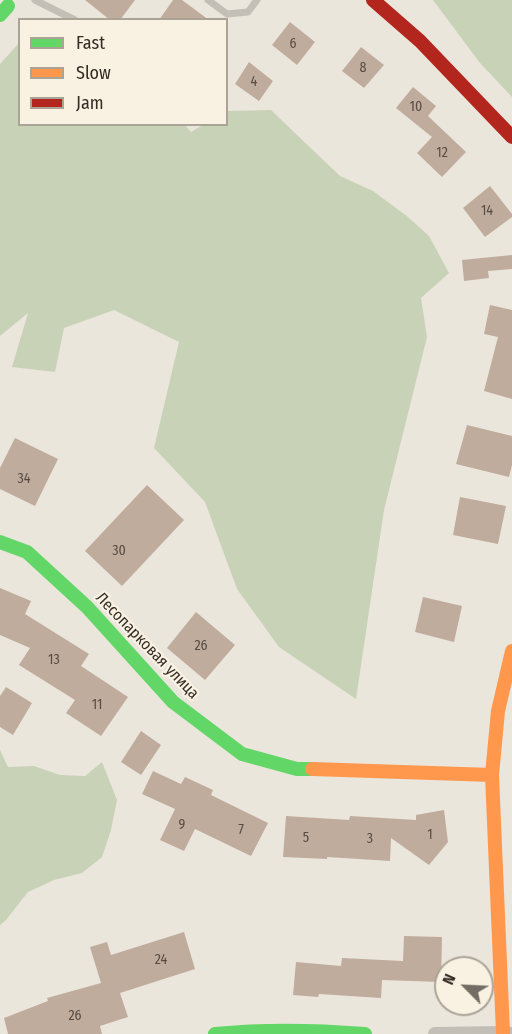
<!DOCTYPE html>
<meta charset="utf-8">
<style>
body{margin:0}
#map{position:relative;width:512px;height:1034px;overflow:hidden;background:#ebe6dc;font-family:"Fira Sans Condensed",sans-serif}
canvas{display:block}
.legend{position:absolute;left:18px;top:18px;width:210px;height:108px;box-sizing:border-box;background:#f9f2e2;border:2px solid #aaa396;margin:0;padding:8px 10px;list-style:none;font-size:18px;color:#342c25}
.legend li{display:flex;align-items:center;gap:12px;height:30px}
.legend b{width:30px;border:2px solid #aaa396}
.north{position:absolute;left:434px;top:956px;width:60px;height:60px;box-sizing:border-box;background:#f9f2e2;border:2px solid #aaa396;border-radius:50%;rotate:294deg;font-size:16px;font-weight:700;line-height:24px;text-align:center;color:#342c25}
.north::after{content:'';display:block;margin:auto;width:21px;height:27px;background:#746d65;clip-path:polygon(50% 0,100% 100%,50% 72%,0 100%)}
</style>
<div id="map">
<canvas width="512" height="1034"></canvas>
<ul class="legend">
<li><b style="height:8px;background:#63d668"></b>Fast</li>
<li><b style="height:8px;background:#ff974d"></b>Slow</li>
<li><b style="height:8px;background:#b3261e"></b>Jam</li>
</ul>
<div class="north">N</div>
</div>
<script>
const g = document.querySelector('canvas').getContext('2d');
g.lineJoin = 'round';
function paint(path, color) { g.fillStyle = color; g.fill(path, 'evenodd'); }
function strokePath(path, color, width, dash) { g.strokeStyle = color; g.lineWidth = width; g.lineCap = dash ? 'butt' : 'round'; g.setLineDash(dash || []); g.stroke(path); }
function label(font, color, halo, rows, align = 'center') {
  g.font = font + ' "Fira Sans Condensed",sans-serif'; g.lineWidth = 4.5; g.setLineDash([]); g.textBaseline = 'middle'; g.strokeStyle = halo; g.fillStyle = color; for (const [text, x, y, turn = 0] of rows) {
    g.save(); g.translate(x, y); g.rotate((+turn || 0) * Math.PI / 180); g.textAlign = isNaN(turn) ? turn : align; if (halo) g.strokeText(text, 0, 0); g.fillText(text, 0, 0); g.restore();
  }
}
paint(new Path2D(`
 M433,0H512V97L480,63Z
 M19,43L20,124H184L191,132L203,125L226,124L227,111L271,110L340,176L373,191L408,217L429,236L449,273L421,298L427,337L384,510L356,699L279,647L237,589L205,502L154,448L179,342L114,310L64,328L55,372L12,367L28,313L0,336V64Z
 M0,750L8,767L34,766L60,775L85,776L102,762L117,800L111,830L102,857L82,873L54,880L28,892L6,920L0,925Z`), '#c8d2b6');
paint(new Path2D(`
 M85,0H135L120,20H110Z
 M173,0H182L209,20H159Z
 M290,22L315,42L297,65L272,45Z
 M361,47L384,65L364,88L342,71Z
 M249,62L273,81L259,101L235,84Z
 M413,87L436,106L428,116L466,152L442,177L417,153L432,137L396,108Z
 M490,186L512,214V217L485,237L463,208Z
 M512,255V269L488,271L489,278L464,281L462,260Z
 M490,305L512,310V399L484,391L498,337L484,334Z
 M467,425L512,436V465L509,477L456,464Z
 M15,438L58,459L35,506L0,489V468Z
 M147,485L184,520L122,586L85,551Z
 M460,497L506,506L498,544L453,535Z
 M0,588L31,601L25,614L89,654L81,666L128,697L101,736L66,713L75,700L19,665L30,648L0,635Z
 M423,597L462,606L454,642L415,632Z
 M196,612L235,645L205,680L167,648Z
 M6,687L32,703L13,735L0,727V696Z
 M141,731L161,745L141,775L121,762Z
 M153,771L181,784L185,777L213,790L211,795L268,823L251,856L195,829L184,851L160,840L175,809L142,794Z
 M444,810L448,842L429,865L391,838L390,861L327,857V859L283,857L286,816L349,820L350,816L416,820V815Z
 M184,932L195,969L120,993L128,1017L100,1026L102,1034H8L4,1018L48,1001L47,998L101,983L90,947L107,942L111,955Z
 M404,936L442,937L441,982L382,980L381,998L319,994L318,997L293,995L296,962L341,966L342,958L403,961Z`), '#c0ac9d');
strokePath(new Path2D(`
 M35,0L75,20
 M208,0L227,14L248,12L257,0`), '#c3beb6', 7);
strokePath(new Path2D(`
 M435,1034L503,1033L512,1034`), '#c3beb6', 14);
strokePath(new Path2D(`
 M0,15L8,6
 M0,542L27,552L87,607L173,702L242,754L297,769H312
 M215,1034C265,1029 315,1030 365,1034`), '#63d668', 14);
strokePath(new Path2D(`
 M312,769L492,775
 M503,1033L492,775L498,711L512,651`), '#ff974d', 14);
strokePath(new Path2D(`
 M373,0L420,41L512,137`), '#b3261e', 14);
label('14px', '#574c43', null, [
 ["6",293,44],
 ["8",363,68],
 ["4",254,82],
 ["10",416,107],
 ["12",442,153],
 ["14",487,211],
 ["34",24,479],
 ["30",119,551],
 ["26",201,646],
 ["13",54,660],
 ["11",97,705],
 ["9",182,825],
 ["7",241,830],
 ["1",430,835],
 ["5",306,838],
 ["3",370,839],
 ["24",161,960],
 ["26",75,1016]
]);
label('16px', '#342c25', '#f9f2e2', [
 ["Лесопарковая улица",147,646,46]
]);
</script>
